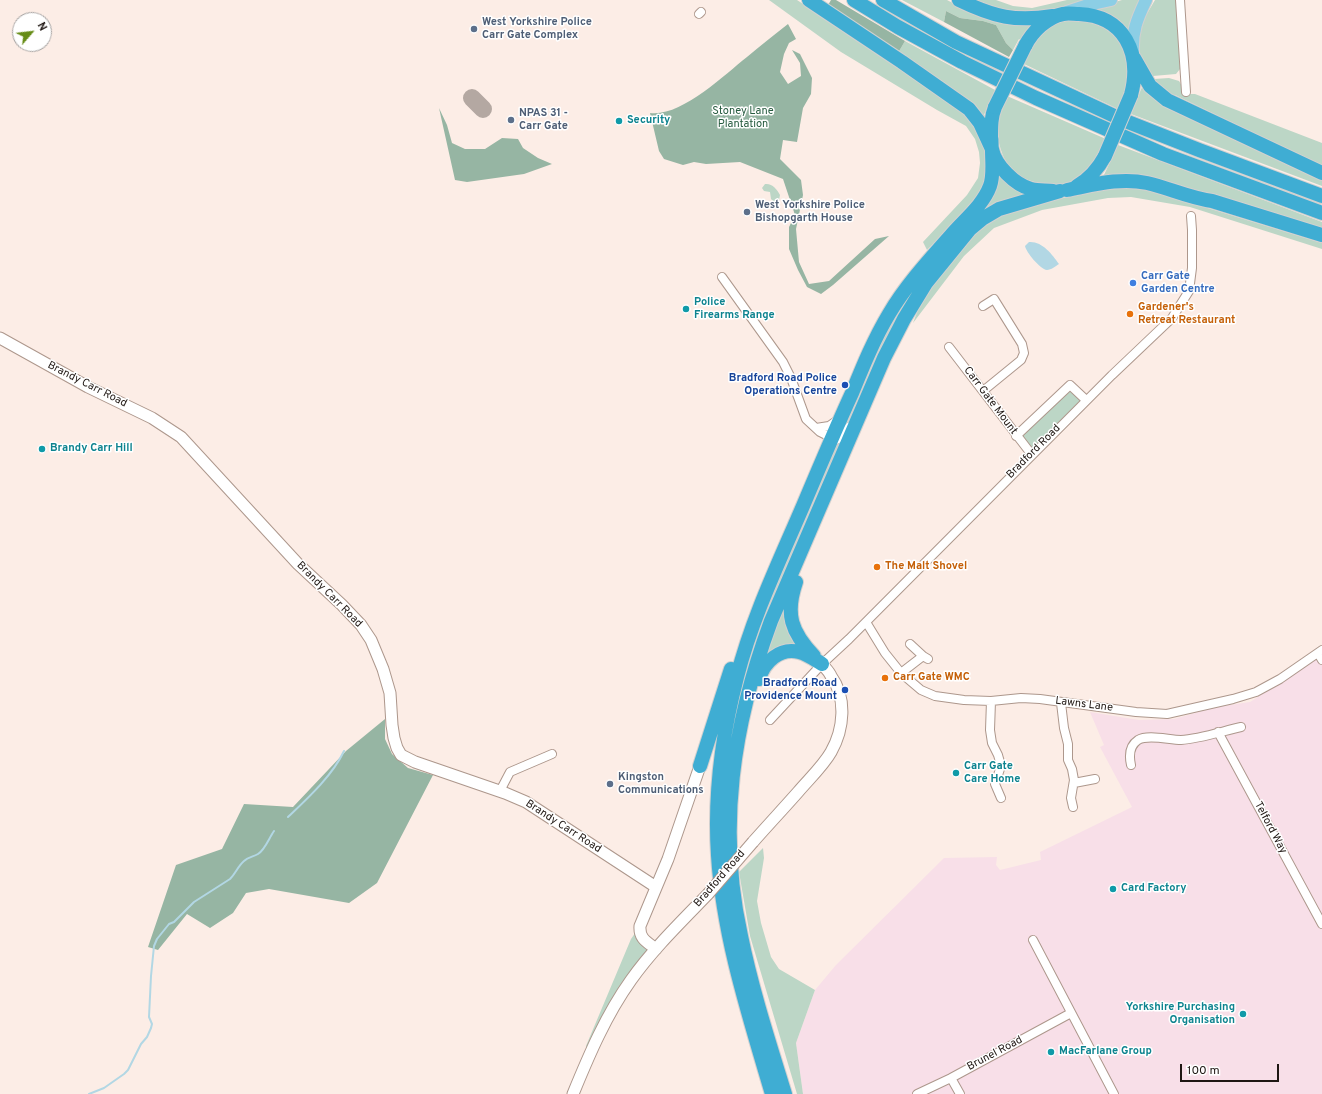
<!DOCTYPE html>
<style>
body{margin:0}
#map{position:relative;width:1322px;height:1094px;overflow:hidden;background:#fcede6;font-family:Overpass,sans-serif}
canvas{display:block}
.north{position:absolute;left:12px;top:12px;width:40px;height:40px;box-sizing:border-box;background:#fff;border:1px solid #a5a2a1;border-radius:50%;rotate:62deg;font-size:11px;font-weight:700;line-height:16px;text-align:center;color:#1f1713}
.north::after{content:'';display:block;margin:auto;width:14px;height:18px;background:#668c16;clip-path:polygon(50% 0,100% 100%,50% 72%,0 100%)}
.scale{position:absolute;left:1180px;top:1064px;width:99px;height:18px;box-sizing:border-box;border:2px solid #1f1713;border-top:0;padding-left:5px;font-size:12px;line-height:14px;white-space:nowrap;color:#1f1713;-webkit-text-stroke:3px #fff;paint-order:stroke}
</style>
<div id="map">
<canvas width="1322" height="1094"></canvas>
<div class="north">N</div>
<div class="scale">100 m</div>
</div>
<script>
const g = document.querySelector('canvas').getContext('2d');
g.lineJoin = 'round';
function paint(path, color) { g.fillStyle = color; g.fill(path, 'evenodd'); }
function strokePath(path, color, width, dash) { g.strokeStyle = color; g.lineWidth = width; g.lineCap = dash ? 'butt' : 'round'; g.setLineDash(dash || []); g.stroke(path); }
function label(font, color, halo, rows, align = 'center') {
  g.font = font + ' Overpass,sans-serif'; g.lineWidth = 3; g.setLineDash([]); g.textBaseline = 'middle'; g.strokeStyle = halo; g.fillStyle = color; for (const [text, x, y, turn = 0] of rows) {
    g.save(); g.translate(x, y); g.rotate((+turn || 0) * Math.PI / 180); g.textAlign = isNaN(turn) ? turn : align; if (halo) g.strokeText(text, 0, 0); g.fillText(text, 0, 0); g.restore();
  }
}
paint(new Path2D(`
 M1322,656V1094H803L796,1043L815,990L836,965L944,858L997,857L996,865L1000,870L1041,860L1040,852L1132,807L1100,747L1104,745L1090,712L1139,720L1174,719L1216,707L1250,702Z`), '#f8dfe8');
paint(new Path2D(`
 M769,0H797L953,104L965,109L986,150L987,176L982,190L975,201L927,250L923,242L967,195L978,178L980,163L979,152L975,139L966,126L937,110L841,52Z
 M902,0H947L968,11L1034,25L1022,40L1019,39L1013,50L1006,43L996,25L983,21L960,18L946,11L944,22Z
 M973,0H996L1013,6L1032,8L1067,0H1095C1066,7 1036,16 1005,12C995,10 983,4 973,0Z
 M1122,0H1141L1132,17L1128,30C1120,20 1110,14 1097,10V7Z
 M1155,0H1177L1180,69L1176,74L1153,76L1149,78L1139,57L1138,51L1140,30L1142,22Z
 M1071,20L1086,21L1100,25L1114,35L1122,46L1128,61L1127,87L1118,109L1024,64L1031,45L1049,27L1057,23Z
 M905,41L995,90L983,117L898,53Z
 M1169,78L1179,81L1182,86L1181,91L1188,94H1195L1322,143V166L1175,95L1170,97L1158,88L1154,79Z
 M1145,85L1322,178V186L1131,114L1142,87Z
 M1007,96L1106,139C1099,157 1091,174 1073,183C1067,186 1056,185 1049,184C1021,182 1006,172 999,143C998,137 996,128 997,122C998,114 1004,103 1007,96Z
 M1118,145L1322,222V231L1103,177Z
 M999,176L1014,188L1029,195L983,214L876,363L864,384L844,430L841,427L889,322L997,183Z
 M765,184C772,183 777,189 780,195L779,200L774,202L771,199L770,192L764,191L762,188Z
 M1139,187L1322,243V249L1190,207L1131,197L1108,198L1042,210L994,228L964,256L913,323L921,302L935,282L977,229L1013,208L1113,188Z
 M1070,385L1086,400L1032,455L1016,436Z
 M844,440L786,577L723,784L736,696L768,598L834,443Z
 M783,606L798,644L765,659Z
 M763,848L764,858L757,901L761,923L771,957L779,969L815,990L796,1043L803,1094H797L750,936L739,872Z
 M640,926L656,949L589,1057L586,1046L631,939Z`), '#bcd6c6');
paint(new Path2D(`
 M831,0H836L905,41L898,53L827,7Z
 M946,11L960,18L983,21L996,25L1006,43L1013,50L1009,57L944,22Z
 M788,24L796,39L789,43L784,54L780,72L788,84L801,76L800,63L792,50L800,54L812,78L811,94L803,108L797,142L783,140L780,159L801,180L803,195L796,229L799,262L809,284L829,281L875,239L889,236L833,285L821,294L807,287L798,270L789,249V227L795,215L783,179L740,162L706,164L694,162L683,165L664,159L659,151L650,113C681,117 723,76 747,57C760,46 774,35 788,24Z
 M439,108L447,125L452,143L465,149H485L502,138L518,139L523,148L538,158L552,164L524,174L467,182L455,180Z
 M385,719V739L392,754L408,768L433,775L377,883L349,903L269,889L246,893L233,913L210,928L187,914L158,950L148,947L176,865L222,849L244,804L293,807L346,751Z`), '#96b5a3');
paint(new Path2D(`
 M1029,242C1042,241 1052,254 1059,264C1056,266 1051,270 1047,270C1040,269 1026,252 1025,246Z`), '#b2d7e4');
strokePath(new Path2D(`
 M288,817C307,799 333,775 344,751
 M89,1094L104,1088L124,1074L128,1070L141,1044L147,1037L151,1028L152,1024L149,1017L151,976L154,946L157,939L169,924L174,922L194,902L230,879C236,873 238,866 244,861C248,857 253,857 258,854C265,850 269,838 274,831`), '#b2d7e4', 2);
strokePath(new Path2D(`
 M472,98L483,109`), '#b4a8a2', 18);
const street = new Path2D(`
 M1180,0L1186,92
 M699,14L701,12
 M722,277L783,362L791,378L806,419L820,432L836,440L842,437L849,427
 M983,306L994,299L1022,344L1024,353L1021,360L983,391
 M949,347L1032,455
 M816,428L829,426L839,419
 M1016,436L1070,385L1086,400
 M866,622L885,653L901,673L921,690L935,696L964,700L991,701L1021,698L1040,699L1136,712L1167,714L1233,699L1256,692L1280,679L1322,650
 M910,644L923,656L928,659
 M1318,653L1322,660
 M901,673L923,656
 M991,701L990,730L992,743L998,755L1000,762V769L995,784L1001,798
 M1061,703L1064,728L1068,744V760L1072,769L1074,780L1071,798L1073,807
 M770,720L822,664L849,639L1112,375L1172,318L1189,291L1192,268V230L1191,216
 M1218,732L1322,924
 M1131,765C1129,756 1129,746 1138,740C1148,734 1169,740 1181,740C1199,739 1223,731 1241,727
 M1074,783L1095,779
 M500,791L510,772L552,754
 M1033,940L1114,1094
 M951,1078L960,1094
 M917,1094L951,1078L1071,1013`);
const secondary = new Path2D(`
 M0,338L88,387L152,418L181,437L298,564L342,605L361,625L371,640L383,669L390,693L392,725L394,738L397,748L401,755L415,762L505,793L526,802L656,887
 M753,842C768,825 783,809 798,792C809,779 823,766 831,752C844,729 847,698 831,676C829,671 825,668 822,664
 M656,949C647,942 639,939 640,926L668,859L700,766
 M573,1094C589,1055 606,1015 631,980C653,949 681,922 708,894`);
const primary = new Path2D(`
 M1067,12L1088,5L1111,0
 M1133,52C1132,31 1137,19 1146,0`);
const highway = new Path2D(`
 M809,0L902,62L969,109L980,123L992,149
 M854,0L898,27L962,62L1036,98L1163,154L1322,213
 M883,0L956,42L1123,120L1199,150L1322,196
 M959,0C994,17 1015,22 1053,16
 M1025,46C1032,32 1047,17 1063,14C1068,13 1074,14 1079,14C1124,16 1142,53 1131,95
 M1134,58L1150,86L1167,100L1322,173
 M995,107C991,117 991,126 991,137C992,141 991,145 992,149C995,165 1015,185 1031,189C1038,191 1046,190 1053,191
 M1077,186C1089,179 1098,169 1105,156
 M1067,190C1093,185 1120,177 1147,183C1169,188 1189,198 1212,201L1322,235
 M796,582C785,614 791,632 814,656
 M759,679C764,662 780,647 799,652C807,654 814,659 822,664
 M700,766L731,669
 M772,1094C749,1016 723,936 718,855C714,795 722,735 737,677C752,618 779,562 803,506C819,468 835,430 852,393C863,366 874,339 889,314C906,285 930,259 952,234C965,219 983,205 990,186C994,175 992,162 992,150
 M785,1094C769,1042 752,990 741,936C717,828 733,724 771,621L884,358L904,319L926,283L970,229L982,219L999,209L1060,191`);
strokePath(street, '#ad978c', 10);
strokePath(secondary, '#ad978c', 13);
strokePath(primary, '#d2d1d0', 14);
strokePath(highway, '#d2d1d0', 16);
strokePath(street, '#fff', 8);
strokePath(secondary, '#fff', 11);
strokePath(primary, '#8ccee5', 12);
strokePath(highway, '#3fadd3', 14);
const secondaryBridge = new Path2D(`
 M708,894L753,842`);
const highwayBridge = new Path2D(`
 M995,107L1025,46
 M1105,156L1131,95`);
strokePath(secondaryBridge, '#ad978c', 13, []);
strokePath(highwayBridge, '#d2d1d0', 16, []);
strokePath(secondaryBridge, '#fff', 11);
strokePath(highwayBridge, '#3fadd3', 14);
for (const [x, y, r, color] of [
 [474,29,4,"#5c6f8a"],
 [511,120,4,"#5c6f8a"],
 [619,121,4,"#0f9aa8"],
 [747,212,4,"#5c6f8a"],
 [1133,283,4,"#3f7fe0"],
 [686,309,4,"#0f9aa8"],
 [1130,314,4,"#e8710a"],
 [845,385,4,"#1a4fb4"],
 [42,449,4,"#0f9aa8"],
 [877,567,4,"#e8710a"],
 [885,678,4,"#e8710a"],
 [845,690,4,"#1a4fb4"],
 [956,773,4,"#0f9aa8"],
 [610,784,4,"#5c6f8a"],
 [1113,889,4,"#0f9aa8"],
 [1243,1014,4,"#0f9aa8"],
 [1051,1052,4,"#0f9aa8"]
]) { const dot = new Path2D(); dot.arc(x, y, r, 0, 2 * Math.PI); g.fillStyle = color; g.fill(dot); strokePath(dot, '#fff', 1.5); }
label('bold 11px', '#4e5e75', '#fff', [
 ["West Yorkshire Police",482,23],
 ["Carr Gate Complex",482,36],
 ["NPAS 31 -",519,114],
 ["Carr Gate",519,127],
 ["West Yorkshire Police",755,206],
 ["Bishopgarth House",755,219],
 ["Kingston",618,778],
 ["Communications",618,791]
], 'left');
label('11px', '#275c40', '#fff', [
 ["Stoney Lane",743,112],
 ["Plantation",743,125]
]);
label('bold 11px', '#0d838f', '#fff', [
 ["Security",627,121],
 ["Police",694,303],
 ["Firearms Range",694,316],
 ["Brandy Carr Hill",50,449],
 ["Carr Gate",964,767],
 ["Care Home",964,780],
 ["Card Factory",1121,889],
 ["Yorkshire Purchasing",1235,1008,"right"],
 ["Organisation",1235,1021,"right"],
 ["MacFarlane Group",1059,1052]
], 'left');
label('bold 11px', '#366cbe', '#fff', [
 ["Carr Gate",1141,277],
 ["Garden Centre",1141,290]
], 'left');
label('bold 11px', '#c56008', '#fff', [
 ["Gardener's",1138,308],
 ["Retreat Restaurant",1138,321],
 ["The Malt Shovel",885,567],
 ["Carr Gate WMC",893,678]
], 'left');
label('bold 11px', '#164399', '#fff', [
 ["Bradford Road Police",837,379],
 ["Operations Centre",837,392],
 ["Bradford Road",837,684],
 ["Providence Mount",837,697]
], 'right');
label('11px', '#1f1713', '#fff', [
 ["Brandy Carr Road",87,385,27],
 ["Carr Gate Mount",990,401,53],
 ["Bradford Road",1034,452,-45],
 ["Brandy Carr Road",329,595,45],
 ["Lawns Lane",1084,705,7],
 ["Brandy Carr Road",563,827,33],
 ["Telford Way",1270,828,62],
 ["Bradford Road",720,879,-49],
 ["Brunel Road",995,1054,-28]
]);
</script>
